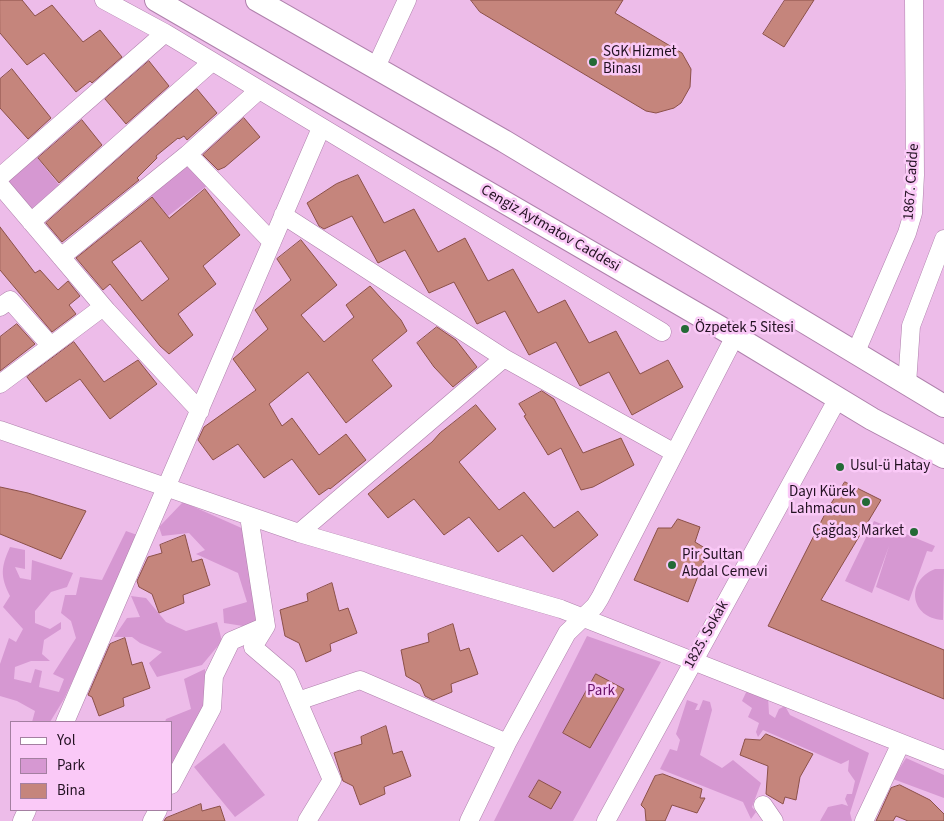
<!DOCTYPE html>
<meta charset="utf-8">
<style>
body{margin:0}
#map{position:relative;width:944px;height:821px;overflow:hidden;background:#edbce9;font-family:"Source Sans 3",sans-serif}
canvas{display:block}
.legend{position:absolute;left:10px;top:721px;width:162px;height:90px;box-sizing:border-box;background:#fac9f7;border:1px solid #a47fa1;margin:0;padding:6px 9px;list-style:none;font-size:15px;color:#221121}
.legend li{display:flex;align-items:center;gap:10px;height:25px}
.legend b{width:25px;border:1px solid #a47fa1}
</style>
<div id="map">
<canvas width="944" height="821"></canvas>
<ul class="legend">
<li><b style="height:6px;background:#fff"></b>Yol</li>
<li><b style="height:14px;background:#d698d2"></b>Park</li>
<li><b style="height:14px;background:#c5857c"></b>Bina</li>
</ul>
</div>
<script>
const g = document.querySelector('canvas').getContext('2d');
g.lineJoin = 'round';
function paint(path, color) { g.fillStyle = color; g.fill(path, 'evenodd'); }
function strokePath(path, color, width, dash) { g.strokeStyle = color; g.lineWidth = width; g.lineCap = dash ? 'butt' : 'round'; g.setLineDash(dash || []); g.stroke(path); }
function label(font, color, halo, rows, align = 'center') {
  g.font = font + ' "Source Sans 3",sans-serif'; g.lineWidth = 5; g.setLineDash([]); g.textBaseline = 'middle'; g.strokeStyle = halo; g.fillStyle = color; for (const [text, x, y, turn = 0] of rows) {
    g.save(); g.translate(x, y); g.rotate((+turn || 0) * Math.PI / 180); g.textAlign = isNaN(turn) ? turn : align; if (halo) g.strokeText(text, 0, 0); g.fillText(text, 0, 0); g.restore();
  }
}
paint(new Path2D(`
 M34,154L65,192L31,222L0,185Z
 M188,154L213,181L168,216L149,193Z
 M183,502L246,530L258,620L243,626L224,623L223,609L247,602L238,573L196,554L205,550L189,533L162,536L159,527Z
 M874,521L935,546L932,552L927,551L909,601L876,587L889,546L872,593L845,581Z
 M126,531L140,536L64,699L50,722H32L35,711L17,701L0,696V664L9,638L16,642L23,629L3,607L10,596C0,576 1,567 10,547L25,550V569L15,567L20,578L31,580L32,560L73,573L67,587L51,592L35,611V623L50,629L61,622V629L44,640L42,654L50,661H31L15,667L14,679L31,683L35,669L42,671L39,687L59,692L64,679L53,674L76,638L71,621L61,613L65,595H76L80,577L102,580Z
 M935,569H944L943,620C910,618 905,581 935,569Z
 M131,596L146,598L166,622L186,631L217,622L222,641L202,665L157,677L149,663L162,652L140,643L132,637H114L127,618L140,617Z
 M587,636L661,662L573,821H494Z
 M205,669L206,706L171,769V722H165L166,719L191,709L184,679Z
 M749,686L768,696L769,714L775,718L779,709L785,706L790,715L869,753L850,813L852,821H820L828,807L842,804L848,806L845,799L847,794H852L855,781L848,771L849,760L841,764L763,730L758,737L756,732L759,723L748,717L752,708L742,701Z
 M687,700L698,704L695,710H699L703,700L710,702L712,710L700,755L722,768L733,760L761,783L752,807L756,812L751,819L743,802L660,769L670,749L677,751L680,740L676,734Z
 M224,743L265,795L235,817L194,767Z
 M906,758L944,775V798L893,779Z`), '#d698d2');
const building = new Path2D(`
 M0,0H22L35,16L52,5L83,42L100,30L122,57L92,83L90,81L76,92L44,53L27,65L0,33Z
 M471,0H623L615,13L682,53L691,69L690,87L681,103L674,108L656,113L646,111L480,12Z
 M785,0H814L784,47L763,34Z
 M149,61L169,86L126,124L105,99Z
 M12,69L51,118L28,139L0,108V79Z
 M197,89L217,113L187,140L184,136L179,139L178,138L156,156L157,158L137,178L139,180L62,242L46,223Z
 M244,118L260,137L225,167L218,170L203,155Z
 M82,120L102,145L59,183L38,158Z
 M358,175L384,223L414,209L438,252L465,238L488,281L513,269L538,313L565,300L589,343L616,331L640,374L668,360L683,387L632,415L609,372L580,386L556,342L529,355L505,311L477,324L454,282L429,293L405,250L378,263L352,216L324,229L319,226L307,203L336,184Z
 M205,189L240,235L203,266L216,284L178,314L193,335L169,354L160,346L110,284L103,290L76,258L152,197L169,218ZM141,241L169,279L142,301L112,262Z
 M0,227L35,273L40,270L58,290L68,281L80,296L69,305L76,314L52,332L0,270Z
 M301,240L337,285L301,315L324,342L354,317L346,305L370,286L401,320L407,331L372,360L392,386L346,423L308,372L269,404L282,426L292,418L319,455L346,434L366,460L330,489L329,488L319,495L292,459L264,478L238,444L213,460L198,440L204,427L256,390L233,359L268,329L255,310L291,280L277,259Z
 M17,324L35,344L0,371V337Z
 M437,327L456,340L477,367L453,387L434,367L417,343Z
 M74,342L104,382L138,360L157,384L110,419L80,379L46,402L27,377Z
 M542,391L554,399L583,453L621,438L634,465L593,487L581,490L561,448L548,455L524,416L526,415L519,404Z
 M476,405L496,429L459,462L499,510L524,492L554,528L578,511L598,535L553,572L522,535L498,552L469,517L444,535L414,499L388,518L368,494L432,442L440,433Z
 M845,482L881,500L821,600L944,650V699L768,626L827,510Z
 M0,487L28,493L86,511L61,559L0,534Z
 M678,519L700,527L695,542L708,550L688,602L634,580L658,528H671Z
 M185,535L192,562L202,559L210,585L183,595L184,603L159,613L152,594L139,587L137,581L148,557L162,553L160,545Z
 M332,583L339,611L348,608L357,633L330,644L331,651L306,662L299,643L285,636L280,610L308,601L307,594Z
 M453,624L460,651L469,648L478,674L451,684L452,692L433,700L425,696L420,684L406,676L401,650L429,642L428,634Z
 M125,638L132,665L142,662L150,688L123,698L124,706L99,716L92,697L88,695L110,644Z
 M596,674L624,689L590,748L563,733Z
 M386,726L393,754L402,751L411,776L384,787L385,794L360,805L353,786L343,781L334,753L362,744L361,737Z
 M766,734L813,754L800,777L796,800L785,797L783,804L766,794L768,766L740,755L745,739L760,740Z
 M663,774L702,789L700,798H705L697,813L672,805L665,821H646L645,809L641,805L655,776Z
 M539,780L561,792L551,809L529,797Z
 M900,785L930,800L944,814V821H908L896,816L893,821H876L891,788Z
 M201,804L202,811L220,806L225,821H164L166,818Z`);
paint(building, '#c5857c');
strokePath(building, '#8b5048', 1);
const minor = new Path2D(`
 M104,0L165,33L662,332
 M376,67L407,0
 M188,154L259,90
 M0,177L165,33
 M0,185L107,311L200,411
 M283,215L504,358
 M31,222L212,62
 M61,257L188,154L272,242
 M0,307L10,300L51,346L0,384
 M51,346L103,307
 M855,354L907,233L913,213L915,175L914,0
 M907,384L911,326L944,239
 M0,430L299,533L561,609L944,760
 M249,516L266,626L253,647L287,676L332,780L307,821
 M299,533L504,358L673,452
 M298,701L360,680L507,743
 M65,722L321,128
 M171,785L212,708L214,676L231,641L266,626
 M763,805L774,821
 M22,821L27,810
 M152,821L158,810
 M469,821L507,743L567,633L595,606L600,598L735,336
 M606,821L838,398
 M864,821L901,743`);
const major = new Path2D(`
 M156,0L735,336L872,419L944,457
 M257,0L504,141L944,406`);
strokePath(minor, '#af81ac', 19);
strokePath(major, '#af81ac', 24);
strokePath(minor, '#fff', 18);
strokePath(major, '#fff', 22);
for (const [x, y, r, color] of [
 [593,62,5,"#246a36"],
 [685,329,5,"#246a36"],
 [840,467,5,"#246a36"],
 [866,502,5,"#246a36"],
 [914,532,5,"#246a36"],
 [672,565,5,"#246a36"]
]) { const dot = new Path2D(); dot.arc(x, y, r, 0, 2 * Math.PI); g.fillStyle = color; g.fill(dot); strokePath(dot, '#fac9f7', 2); }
label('15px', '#221121', '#fac9f7', [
 ["SGK Hizmet",603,53],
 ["Binası",603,70],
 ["Özpetek 5 Sitesi",695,329],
 ["Usul-ü Hatay",850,467],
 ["Dayı Kürek",856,493,"right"],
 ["Lahmacun",856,510,"right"],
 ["Çağdaş Market",904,532,"right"],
 ["Pir Sultan",682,556],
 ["Abdal Cemevi",682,573]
], 'left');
label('15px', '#221121', '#fac9f7', [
 ["1867. Cadde",912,182,-86],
 ["Cengiz Aytmatov Caddesi",550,229,30],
 ["1825. Sokak",707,635,-61]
]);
label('15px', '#681167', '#fac9f7', [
 ["Park",601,692]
]);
</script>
